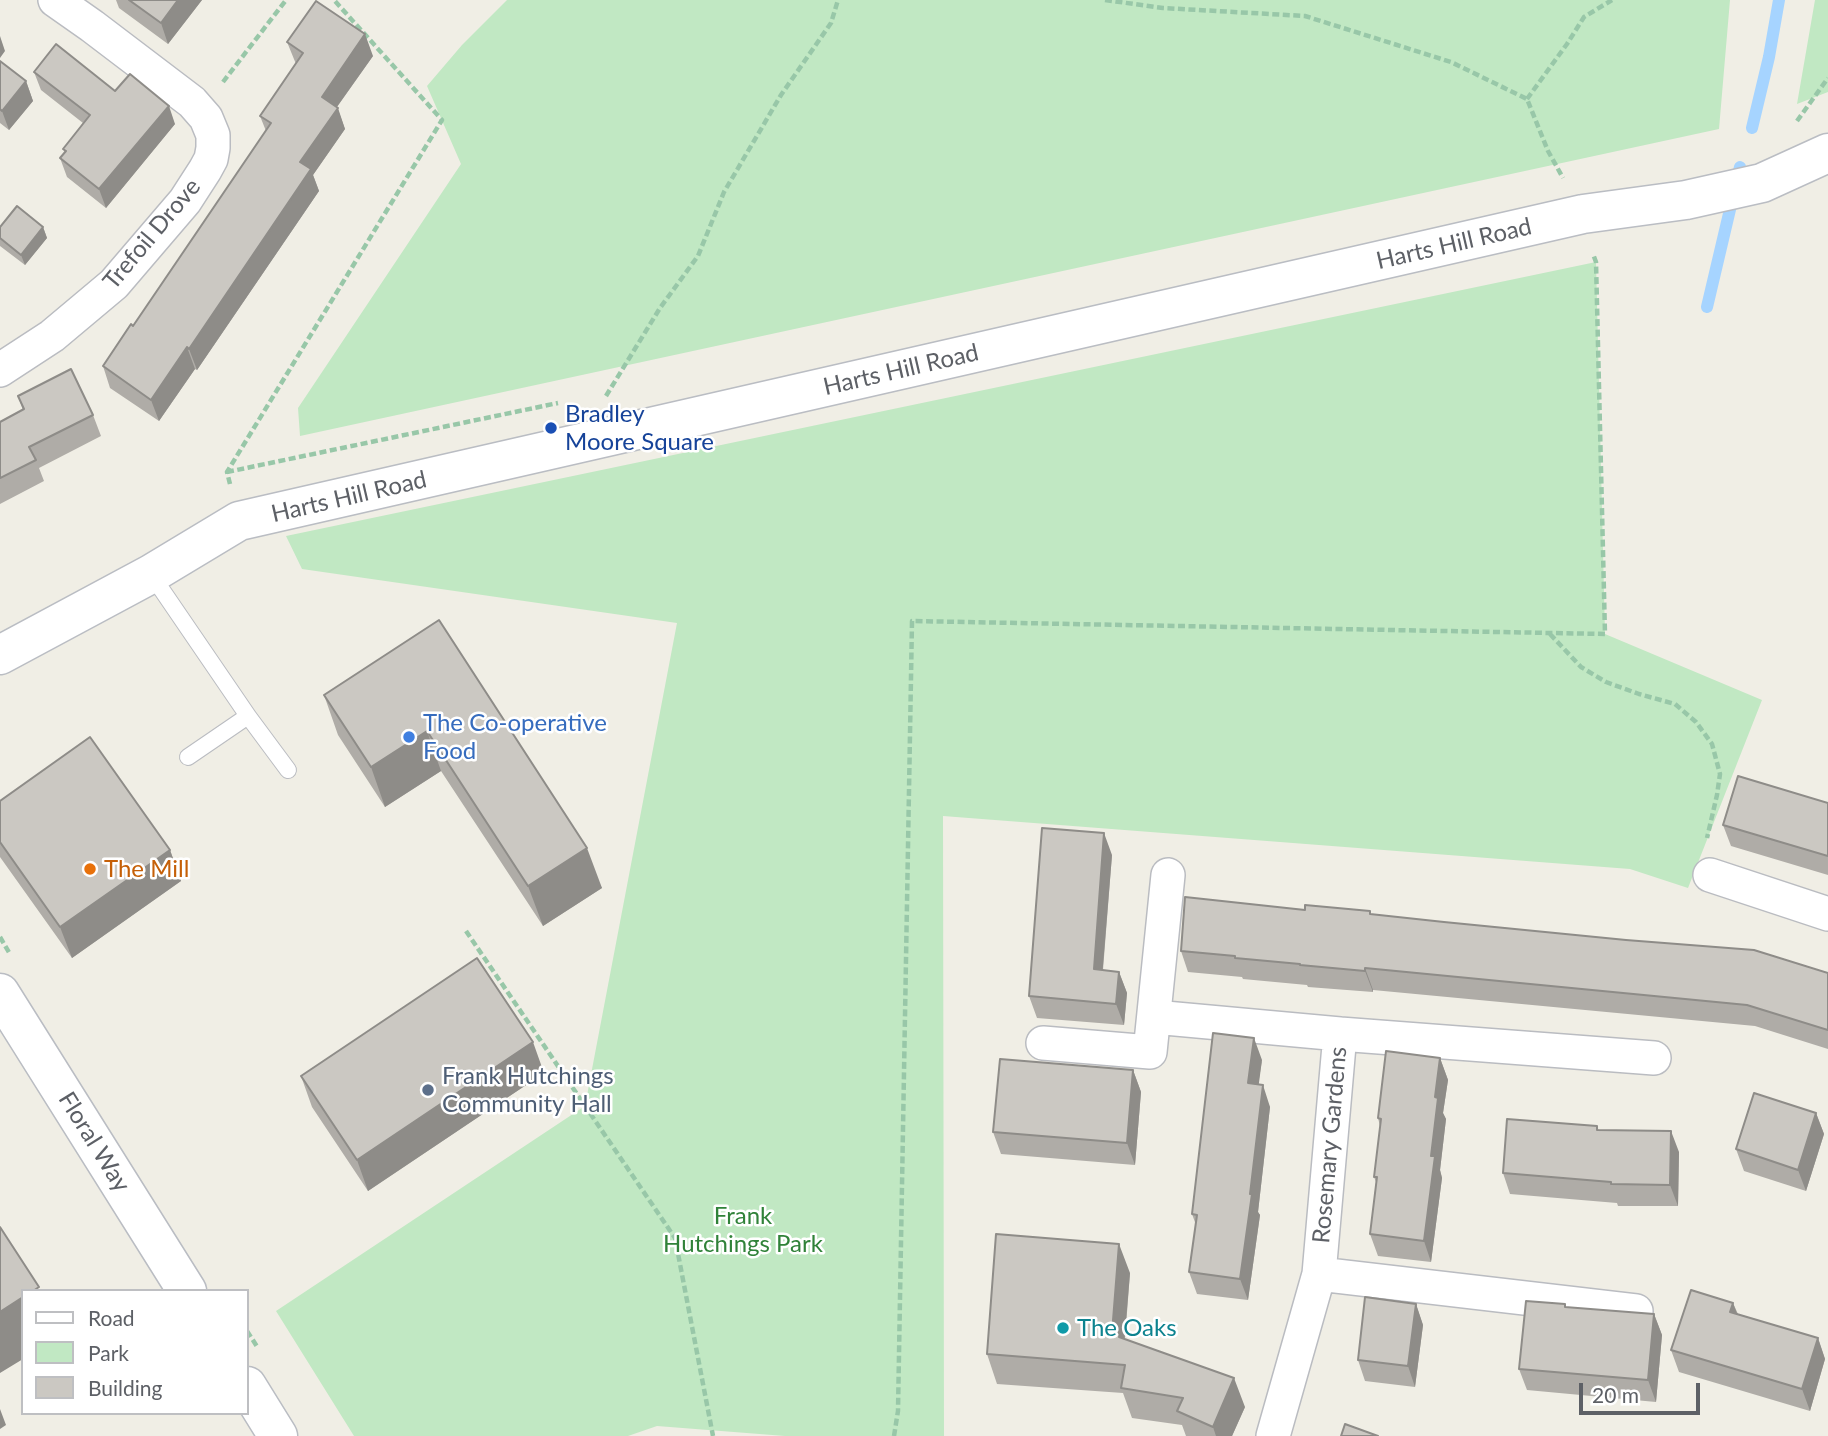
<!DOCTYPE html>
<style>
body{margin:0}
#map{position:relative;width:1828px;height:1436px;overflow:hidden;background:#f0eee5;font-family:Lato,sans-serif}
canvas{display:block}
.legend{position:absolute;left:21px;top:1289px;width:228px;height:126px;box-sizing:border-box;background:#fff;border:2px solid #bebfc2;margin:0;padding:9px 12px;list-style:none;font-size:21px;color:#5d6066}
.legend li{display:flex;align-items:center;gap:14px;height:35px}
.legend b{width:35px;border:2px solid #bebfc2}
.scale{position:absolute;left:1579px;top:1383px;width:121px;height:32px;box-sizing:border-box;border:4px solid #5d6066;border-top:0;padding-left:9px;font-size:21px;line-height:24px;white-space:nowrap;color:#5d6066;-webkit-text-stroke:5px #fff;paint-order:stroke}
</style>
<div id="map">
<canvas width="1828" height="1436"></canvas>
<ul class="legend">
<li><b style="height:9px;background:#fff"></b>Road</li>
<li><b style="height:19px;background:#c1e8c3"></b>Park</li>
<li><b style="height:19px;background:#cbc8c2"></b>Building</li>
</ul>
<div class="scale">20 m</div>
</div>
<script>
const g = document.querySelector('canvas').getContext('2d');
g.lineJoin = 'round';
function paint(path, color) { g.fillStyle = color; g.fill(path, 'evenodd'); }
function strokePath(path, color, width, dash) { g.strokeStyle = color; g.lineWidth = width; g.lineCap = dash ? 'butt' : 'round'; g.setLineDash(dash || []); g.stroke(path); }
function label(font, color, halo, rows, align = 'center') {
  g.font = font + ' Lato,sans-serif'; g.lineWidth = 5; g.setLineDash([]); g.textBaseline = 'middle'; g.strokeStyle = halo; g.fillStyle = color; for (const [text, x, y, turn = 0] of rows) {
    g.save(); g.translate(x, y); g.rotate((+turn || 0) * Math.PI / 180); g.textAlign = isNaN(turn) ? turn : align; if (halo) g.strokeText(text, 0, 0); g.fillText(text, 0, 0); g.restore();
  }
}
paint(new Path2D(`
 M507,0H1730L1719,129L300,436L298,408L461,164L427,86L462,45Z
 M1815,0H1828V92L1797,104Z
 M1596,262L1605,634L1762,700L1688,888L1630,869L943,816L944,1436H785L657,1426L628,1436H354L276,1311L585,1106L677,623L302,569L286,536Z`), '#c1e8c3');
strokePath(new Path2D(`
 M1752,128L1769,57L1779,0
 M1707,307L1740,167`), '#a6d4ff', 12);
const lane = new Path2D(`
 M151,574L248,716L288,770
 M188,757L248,716`);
const street = new Path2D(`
 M0,370L52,336L114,284L185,201L205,170L211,159L213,148V135L206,118L192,102L92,26L55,0
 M1710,875L1828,914
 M1154,1017L1340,1034L1319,1274L1273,1436
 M1340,1034L1654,1058
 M1043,1043L1150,1052L1168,875
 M1319,1274L1636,1311`);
const secondary = new Path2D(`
 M0,655L151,574L239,521L1583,214L1686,200L1762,183L1828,153
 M0,993L187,1291
 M247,1386L278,1436`);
strokePath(lane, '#babcc1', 18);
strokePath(street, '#babcc1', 36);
strokePath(secondary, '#babdc3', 41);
strokePath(new Path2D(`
 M1105,0L1163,8L1305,16L1451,62L1527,99L1548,151L1563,178
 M223,82L286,0
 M1527,99L1567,44L1584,17L1612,0
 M1797,121L1828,78
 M606,396L660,308L698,256L724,192L781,95L831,23L838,0
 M227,472L558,403
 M230,484L227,472L442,120L334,0
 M1550,634L1581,667L1606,682L1639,694L1675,704L1696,722L1712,744L1720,774L1717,795L1707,838
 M466,931L675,1238L713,1436
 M0,937L10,954
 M247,1331L258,1348
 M894,1436L898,1411L912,621L1605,634L1596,262L1593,254`), '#98c7a8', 4.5, [7, 3.5]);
strokePath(lane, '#fff', 16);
strokePath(street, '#fff', 33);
strokePath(secondary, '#fff', 38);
paint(new Path2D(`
 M116,0H202L168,44L119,8Z
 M287,42L373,56L337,107L345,129L313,175L319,191L197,370L195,369L159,421L110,388L103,366L133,326L266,131L260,116L296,64Z
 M0,61L26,81L33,101L9,130L0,123Z
 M34,72L115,91L175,124L106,208L67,177L60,158L65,153L63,149L83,123L41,90Z
 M0,227H43L47,238L25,265L0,246Z
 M18,396L93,415L101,436L39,468L44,481L0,504V422L23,410Z
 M439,620L602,888L543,926L441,771L385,807L338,735L324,695Z
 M0,801L170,850L181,881L72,958L0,857Z
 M1828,803V875L1731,846L1723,825Z
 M1112,855L1103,970L1119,972L1127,993L1124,1025L1037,1018L1029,996Z
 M1305,910L1370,911L1371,914L1828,973V1049L1755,1026L1373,990V992L1308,987L1307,985L1243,979L1242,977L1188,972L1181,951Z
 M1440,1058L1448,1080L1443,1113L1446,1119L1440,1170L1442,1178L1431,1262L1378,1256L1370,1234L1376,1182L1374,1177L1380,1126L1378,1118Z
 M1262,1060L1258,1085L1270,1107L1258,1212L1260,1215L1248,1300L1197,1294L1189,1272L1196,1225L1192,1214Z
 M1133,1070L1141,1092L1135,1165L1001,1154L993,1132Z
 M544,1073L368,1191L312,1107L301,1076Z
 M1816,1113L1824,1134L1806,1191L1744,1171L1736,1149Z
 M1597,1126L1599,1131L1679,1152L1678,1206H1618L1617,1203L1510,1194L1503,1173Z
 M1130,1273L1125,1339L1245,1407L1232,1436H1186L1182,1425L1132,1418L1123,1393L997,1384L987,1354Z
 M1733,1303L1738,1314L1818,1338L1825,1359L1810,1411L1679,1372L1671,1350Z
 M1416,1304L1423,1325L1415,1387L1365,1381L1358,1360Z
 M1566,1307L1654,1314L1662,1335L1656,1402L1527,1390L1519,1369Z`), '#afaca7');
paint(new Path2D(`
 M178,0H202L168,44L161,23Z
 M365,34L373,56L329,118L322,97Z
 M0,36L5,51L0,58Z
 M26,81L33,101L9,130L2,111Z
 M169,106L175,124L106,208L99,189Z
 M338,108L345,129L313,175L319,191L197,370L189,349L300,162Z
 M43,227L47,238L25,265L21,255Z
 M187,347L195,369L159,421L151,400Z
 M427,731L441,771L385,807L371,767Z
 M1104,833L1112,855L1101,990L1094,969Z
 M587,848L602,888L543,926L528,886Z
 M170,850L181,881L72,958L60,927Z
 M1365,968L1373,990V992L1365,971Z
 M1119,972L1127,993L1124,1025L1116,1004Z
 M1254,1038L1262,1060L1256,1105L1248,1083Z
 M533,1042L544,1073L368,1191L357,1160Z
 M1440,1058L1448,1080L1443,1113L1446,1119L1440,1170L1442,1178L1431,1262L1424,1241L1435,1097Z
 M1133,1070L1141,1092L1135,1165L1127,1143Z
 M1263,1085L1270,1107L1258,1212L1260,1215L1248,1300L1240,1279Z
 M1816,1113L1824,1134L1806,1191L1798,1170Z
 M1671,1131L1679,1152L1678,1206L1670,1185Z
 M1119,1244L1130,1273L1124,1345L1112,1333Z
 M23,1297V1359L0,1373V1312Z
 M1733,1303L1741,1324L1730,1312Z
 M1416,1304L1423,1325L1415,1387L1408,1366Z
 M1654,1314L1662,1335L1656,1402L1648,1380Z
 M1818,1338L1825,1359L1810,1411L1802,1389Z
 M1234,1378L1245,1407L1232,1436H1216L1213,1427Z
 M0,1409L6,1425L0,1429Z`), '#8e8c88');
const building = new Path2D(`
 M129,0H178L161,23Z
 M316,1L365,34L322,97L338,108L300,162L311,169L189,349L187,347L151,400L103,366L131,324L133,326L271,123L260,116L303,53L287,42Z
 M56,44L115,91L130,74L169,106L99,189L60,158L66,151L63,149L90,115L34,72Z
 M0,61L26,81L2,111L0,109Z
 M17,206L43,227L21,255L0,238V227Z
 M71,369L93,415L29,447L36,460L0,478V422L24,409L18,396Z
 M439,620L587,848L528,886L427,731L371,767L324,695Z
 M90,737L170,850L60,927L0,842V801Z
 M1738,776L1828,803V856L1723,825Z
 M1042,828L1104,833L1094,969L1119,972L1116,1004L1029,996Z
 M1185,897L1305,910V905L1370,911V914L1444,922L1626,940L1754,950L1828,973V1030L1747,1005L1365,968V971L1300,965V964L1235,958V956L1181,951Z
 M477,958L533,1042L357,1160L301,1076Z
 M1213,1033L1254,1038L1248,1083L1263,1085L1250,1194H1252L1240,1279L1189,1272L1197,1215L1192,1214Z
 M1386,1051L1440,1058L1435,1097L1438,1098L1431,1156H1435L1424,1241L1370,1234L1377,1177H1374L1381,1119L1378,1118Z
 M1000,1059L1133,1070L1127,1143L993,1132Z
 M1754,1093L1816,1113L1798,1170L1736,1149Z
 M1507,1119L1597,1126V1130L1671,1131L1670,1185L1611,1184V1182L1503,1173Z
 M0,1227L39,1287L33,1291H23V1297L0,1312Z
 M996,1234L1119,1244L1112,1333L1120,1334L1119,1337L1234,1378L1213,1427L1177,1411L1183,1398L1121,1388L1125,1365L987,1354Z
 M1691,1290L1733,1303L1730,1312L1818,1338L1802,1389L1671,1350Z
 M1365,1297L1416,1304L1408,1366L1358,1360Z
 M1526,1301L1565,1304V1307L1654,1314L1648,1380L1519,1369Z
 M1345,1424L1378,1436H1341Z`);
paint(building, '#cbc8c2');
strokePath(building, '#8e8c88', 2);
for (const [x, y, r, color] of [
 [551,428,7,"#1a4fb4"],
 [409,737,7,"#3f7fe0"],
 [90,869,7,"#e8710a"],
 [428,1090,7,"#5c6f8a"],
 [1063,1328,7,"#0f9aa8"]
]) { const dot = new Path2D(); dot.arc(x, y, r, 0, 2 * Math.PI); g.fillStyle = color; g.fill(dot); strokePath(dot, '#fff', 2.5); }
label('24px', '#5d6066', '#fff', [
 ["Trefoil Drove",152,234,-50],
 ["Harts Hill Road",1454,244,-13],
 ["Harts Hill Road",901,370,-13],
 ["Harts Hill Road",349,497,-13],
 ["Floral Way",94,1142,58],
 ["Rosemary Gardens",1330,1145,-85]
]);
label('24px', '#164399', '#fff', [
 ["Bradley",565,414],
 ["Moore Square",565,442]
], 'left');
label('24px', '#366cbe', '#fff', [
 ["The Co-operative",423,723],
 ["Food",423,751]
], 'left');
label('24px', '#c56008', '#fff', [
 ["The Mill",104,869]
], 'left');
label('24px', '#4e5e75', '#fff', [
 ["Frank Hutchings",442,1076],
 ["Community Hall",442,1104]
], 'left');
label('24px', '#308239', '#fff', [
 ["Frank",743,1216],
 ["Hutchings Park",743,1244]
]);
label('24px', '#0d838f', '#fff', [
 ["The Oaks",1077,1328]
], 'left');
</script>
